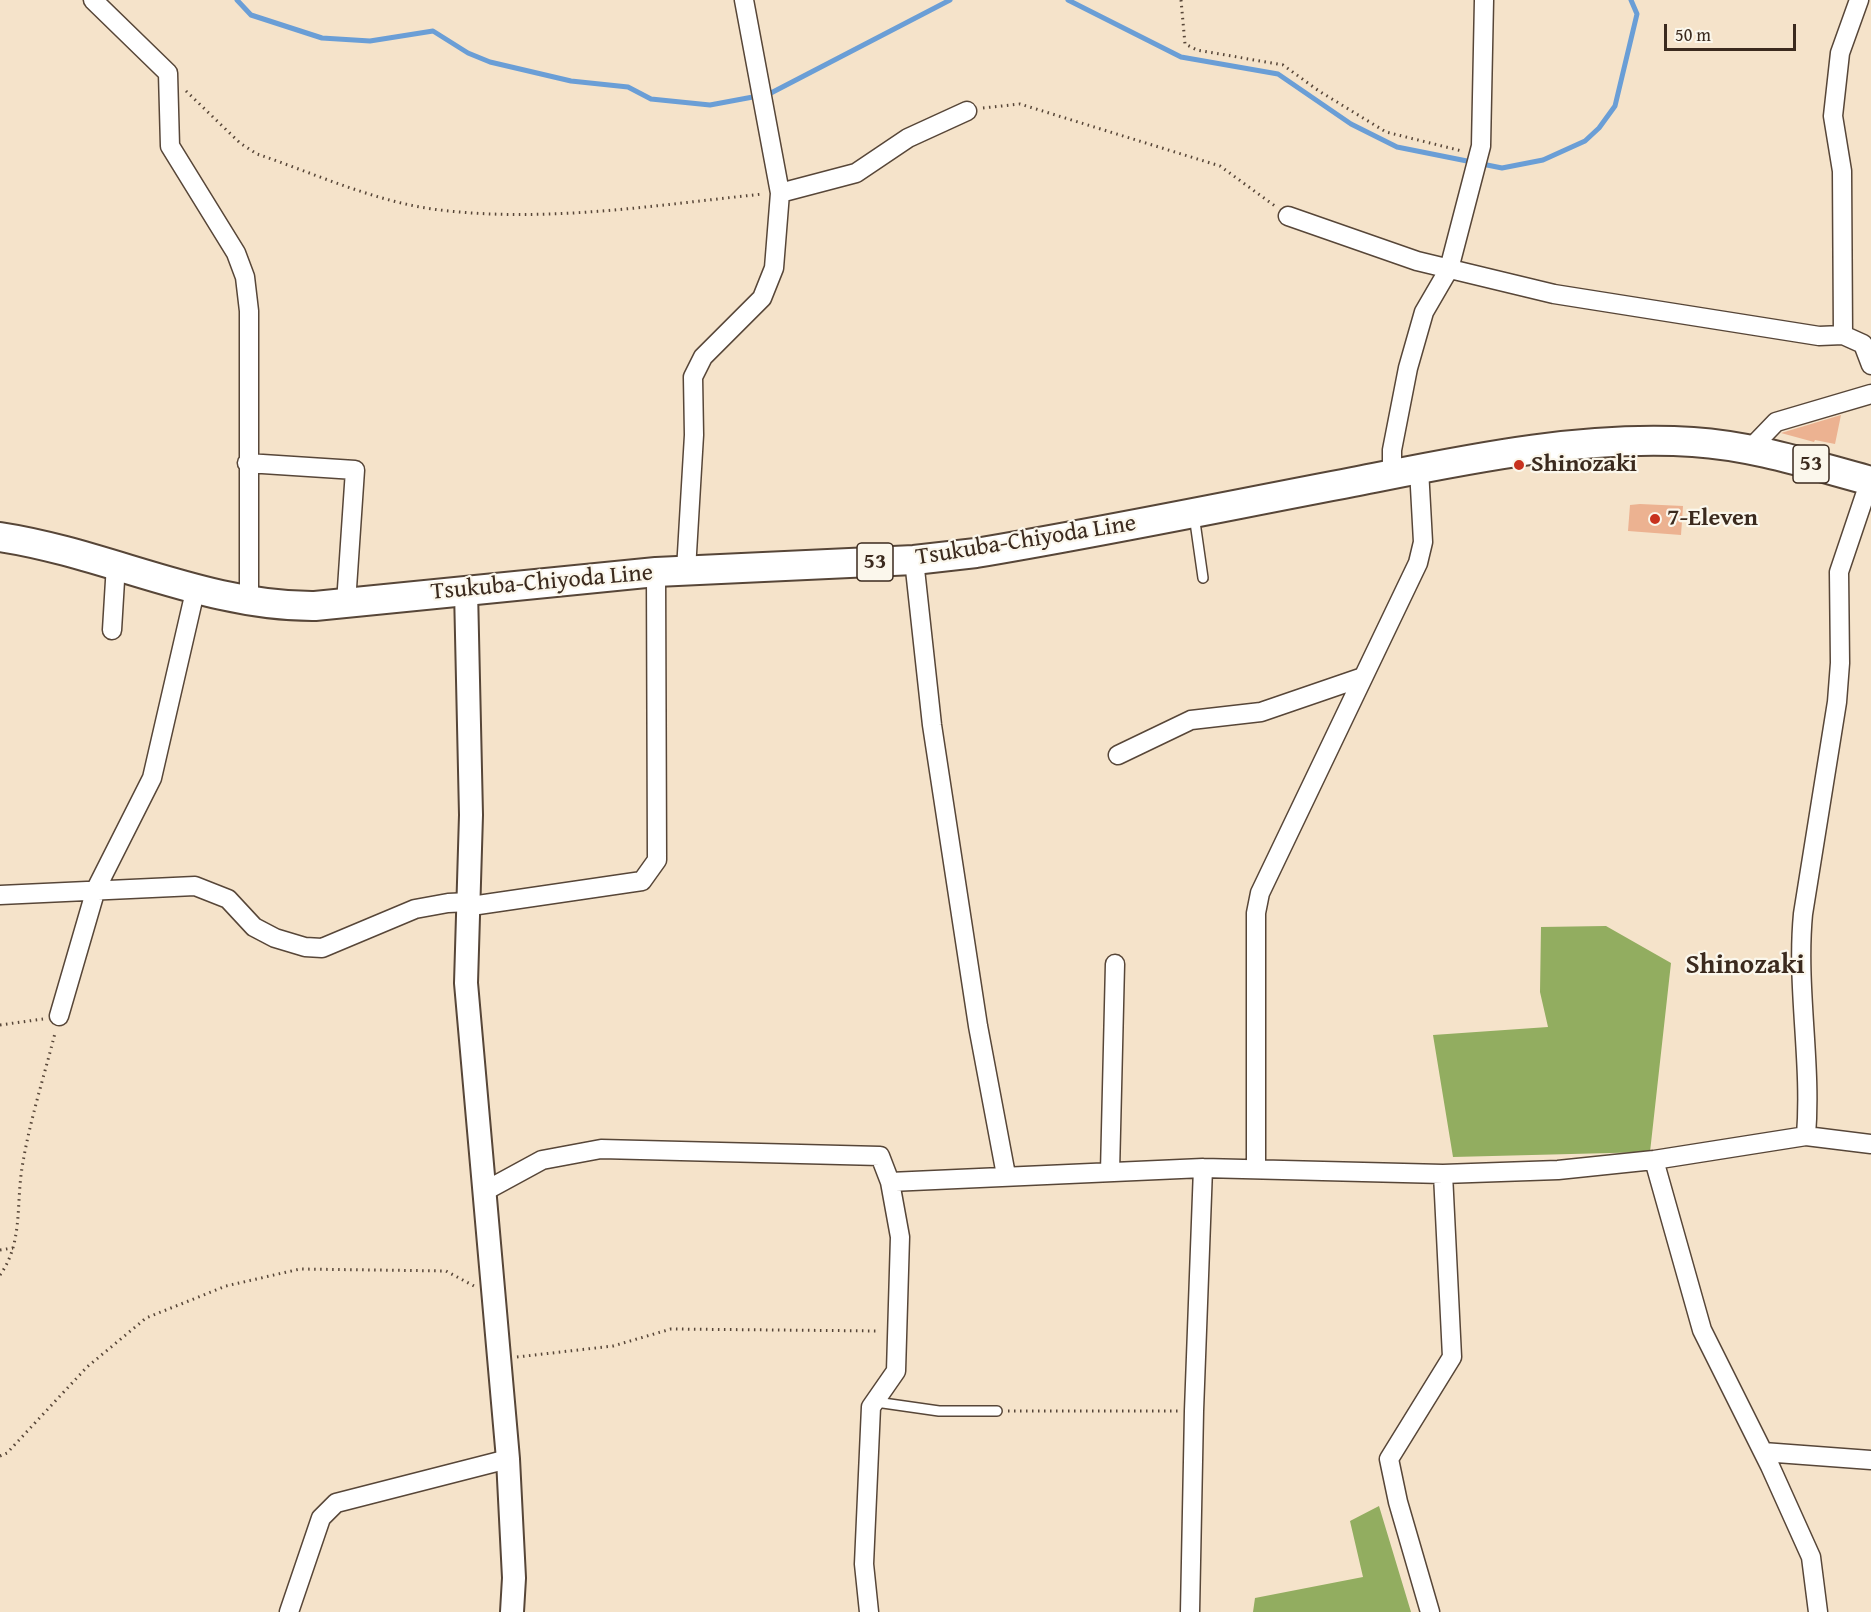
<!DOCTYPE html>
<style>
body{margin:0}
#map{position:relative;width:1871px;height:1612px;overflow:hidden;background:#f5e3ca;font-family:"Gentium Book Plus",serif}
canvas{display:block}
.scale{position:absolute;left:1664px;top:24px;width:132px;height:27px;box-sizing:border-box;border:3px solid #3b2a1e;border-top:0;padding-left:8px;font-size:18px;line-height:21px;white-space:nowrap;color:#3b2a1e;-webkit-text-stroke:4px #fbf7ec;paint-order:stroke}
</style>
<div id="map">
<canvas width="1871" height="1612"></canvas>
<div class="scale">50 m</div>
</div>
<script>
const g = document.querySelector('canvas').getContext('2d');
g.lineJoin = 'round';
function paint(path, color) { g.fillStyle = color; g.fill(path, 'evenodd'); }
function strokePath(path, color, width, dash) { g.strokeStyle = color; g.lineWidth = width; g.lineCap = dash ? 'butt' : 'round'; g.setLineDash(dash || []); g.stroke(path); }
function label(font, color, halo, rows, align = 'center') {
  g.font = font + ' "Gentium Book Plus",serif'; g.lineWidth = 4.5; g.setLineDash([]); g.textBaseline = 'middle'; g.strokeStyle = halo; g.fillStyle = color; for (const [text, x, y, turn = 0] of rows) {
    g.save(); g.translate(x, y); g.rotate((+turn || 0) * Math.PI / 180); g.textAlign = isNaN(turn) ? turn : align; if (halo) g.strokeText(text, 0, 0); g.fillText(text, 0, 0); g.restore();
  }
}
paint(new Path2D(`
 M1606,926L1671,963L1650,1152L1453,1157L1433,1035L1548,1027L1540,992L1541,927Z
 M1379,1506L1411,1612H1253L1255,1598L1363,1577L1350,1521Z`), '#92ad60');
strokePath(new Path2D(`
 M237,0L251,15L322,38L370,41L433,31L468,53L490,62L571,81L628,87L651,99L710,105L769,94L950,0
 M1068,0L1181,57L1278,74L1351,124L1397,147L1502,168L1543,160L1585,141L1599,128L1615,106L1637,14L1631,0`), '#6a9ed6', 5);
paint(new Path2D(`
 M1841,415L1835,444L1815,440L1814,442L1781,433Z
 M1640,504L1683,506L1681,535L1628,531L1630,505Z`), '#ecb291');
const service = new Path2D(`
 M1194,515L1203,578
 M876,1402L939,1411H997`);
const minor = new Path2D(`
 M93,0L168,73L170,146L236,253L245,277L249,311V602
 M780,193L856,173L908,138L967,111
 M1288,216L1417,261L1554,294L1819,336L1843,335L1863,344L1871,365
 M1843,335L1842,171L1833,116L1840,53L1859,0
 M1750,449L1776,422L1871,394
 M247,463L355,470L346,603
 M1392,474V450L1408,368L1424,312L1449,269L1481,146L1484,0
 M914,560L932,725L978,1026L1006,1175
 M686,570L694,435L693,377L703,357L762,298L774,268L780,193L744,0
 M112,630L116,564
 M1118,755L1191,720L1261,712L1363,677
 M0,895L195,886L228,899L254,927L275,938L305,947L322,948L415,909L448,903L470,902L478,905L642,881L657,860L656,572
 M59,1016L96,889L152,778L196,587
 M1806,1136C1812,1062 1796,988 1803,914L1837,702L1840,663L1839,572L1870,480
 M1654,1160L1702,1330L1770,1466L1811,1557L1818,1612
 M1256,1169V913L1260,893L1418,563L1423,542L1419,469
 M1110,1172L1115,964
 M890,1182L1203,1168L1443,1174L1558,1170L1654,1160L1806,1136L1871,1144
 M485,1191L542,1160L601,1149L880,1156L890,1182L900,1237L896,1371L871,1407L864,1564L869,1612
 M1763,1452L1871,1460
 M289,1612L321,1518L336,1503L508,1459
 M1190,1612L1194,1411L1203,1168
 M1430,1612L1398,1502L1389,1459L1452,1357L1443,1174`);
const tertiary = new Path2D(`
 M466,590L471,815L466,983L508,1459L514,1578L512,1612`);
const primary = new Path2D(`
 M0,537C106,553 207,607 315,606L656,572L914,560L976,553C1102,532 1227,506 1353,482C1464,460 1579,435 1693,442C1755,446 1811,465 1871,481`);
strokePath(service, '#574638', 12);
strokePath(minor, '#574638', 21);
strokePath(tertiary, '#574638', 26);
strokePath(primary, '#574638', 32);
strokePath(new Path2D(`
 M1181,0L1185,44L1197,50L1283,65L1319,91L1386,132L1462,151
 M186,91L240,143L257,154C316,174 378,203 440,210C548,223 656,205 763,194
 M983,108L1020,104L1220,166L1275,206
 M0,1025L43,1019
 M0,1250L13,1248
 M0,1275C23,1243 16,1205 22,1168C29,1123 44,1077 55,1033
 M517,1357L613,1346L671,1329L879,1331
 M1008,1411H1178
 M0,1456L7,1453L87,1367L146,1318L226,1286L300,1269L446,1271L474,1286`), '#574638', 3, [1.5, 4.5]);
strokePath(service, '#fff', 9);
strokePath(minor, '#fff', 18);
strokePath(tertiary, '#fff', 22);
strokePath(primary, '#fff', 28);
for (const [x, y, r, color] of [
 [1519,465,6,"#c8321e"],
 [1655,519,6,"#c8321e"]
]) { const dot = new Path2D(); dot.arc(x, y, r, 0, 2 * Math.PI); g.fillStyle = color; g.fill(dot); strokePath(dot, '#fbf7ec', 2); }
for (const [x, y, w] of [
 [1811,464,36],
 [875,562,36]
]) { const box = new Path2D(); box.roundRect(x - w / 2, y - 19, w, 38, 4.5); g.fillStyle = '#fbf7ec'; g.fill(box); strokePath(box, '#3b2a1e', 1.5); }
label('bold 22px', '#3b2a1e', null, [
 ["53",1811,464],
 ["53",875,562]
]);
label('bold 24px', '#3b2a1e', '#fbf7ec', [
 ["Shinozaki",1531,465],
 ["7-Eleven",1667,519]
], 'left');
label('24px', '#3b2a1e', '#fbf7ec', [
 ["Tsukuba-Chiyoda Line",1026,541,-9],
 ["Tsukuba-Chiyoda Line",542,583,-5]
]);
label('bold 27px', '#3b2a1e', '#fbf7ec', [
 ["Shinozaki",1745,966]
]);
</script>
